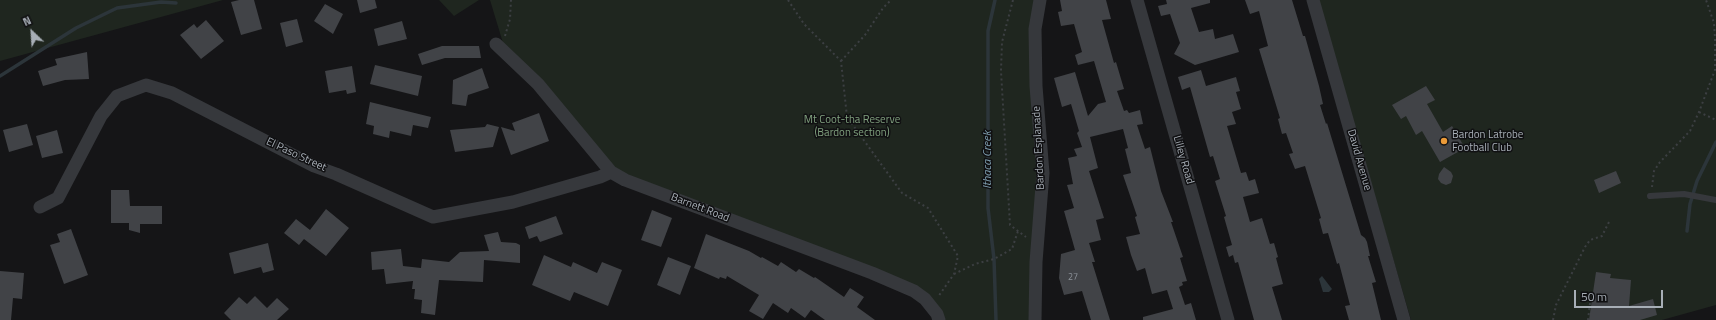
<!DOCTYPE html>
<style>
body{margin:0}
#map{position:relative;width:1716px;height:320px;overflow:hidden;background:#151517;font-family:"Titillium Web",sans-serif}
canvas{display:block}
.north{position:absolute;left:12px;top:12px;width:40px;height:40px;-webkit-text-stroke:3px #101012;paint-order:stroke;rotate:335deg;font-size:11px;font-weight:700;line-height:16px;text-align:center;color:#a7aeb6}
.north::after{content:'';display:block;margin:auto;width:14px;height:18px;background:#a7aeb6;clip-path:polygon(50% 0,100% 100%,50% 72%,0 100%)}
.scale{position:absolute;left:1574px;top:290px;width:89px;height:18px;box-sizing:border-box;border:2px solid #a7aeb6;border-top:0;padding-left:5px;font-size:12px;line-height:14px;white-space:nowrap;color:#a7aeb6;-webkit-text-stroke:3px #101012;paint-order:stroke}
</style>
<div id="map">
<canvas width="1716" height="320"></canvas>
<div class="north">N</div>
<div class="scale">50 m</div>
</div>
<script>
const g = document.querySelector('canvas').getContext('2d');
g.lineJoin = 'round';
function paint(path, color) { g.fillStyle = color; g.fill(path, 'evenodd'); }
function strokePath(path, color, width, dash) { g.strokeStyle = color; g.lineWidth = width; g.lineCap = dash ? 'butt' : 'round'; g.setLineDash(dash || []); g.stroke(path); }
function label(font, color, halo, rows, align = 'center') {
  g.font = font + ' "Titillium Web",sans-serif'; g.lineWidth = 3; g.setLineDash([]); g.textBaseline = 'middle'; g.strokeStyle = halo; g.fillStyle = color; for (const [text, x, y, turn = 0] of rows) {
    g.save(); g.translate(x, y); g.rotate((+turn || 0) * Math.PI / 180); g.textAlign = isNaN(turn) ? turn : align; if (halo) g.strokeText(text, 0, 0); g.fillText(text, 0, 0); g.restore();
  }
}
paint(new Path2D(`
 M0,0H223L0,61Z
 M439,0H479L454,16Z
 M490,0H1037L1039,172L1030,320H943L933,304L617,171L503,43Z
 M1317,0H1716V305L1662,320H1411Z`), '#1f261f');
paint(new Path2D(`
 M1322,276L1332,289L1329,292H1323L1319,279Z`), '#2c353a');
strokePath(new Path2D(`
 M995,0L988,31V208L994,259L996,320
 M0,76L76,28L117,8L161,2L176,3
 M1687,231L1690,204L1697,181L1716,142`), '#2c353a', 3.5);
paint(new Path2D(`
 M239,0H254L262,29L241,35L231,2Z
 M357,0H375L377,8L360,13Z
 M1060,0H1106L1111,19L1102,20L1114,63L1116,62L1124,89L1117,91L1124,111L1127,110L1129,113L1140,110L1143,124L1137,125L1145,149L1150,147L1161,191L1173,222H1171L1183,257L1180,258L1187,281L1182,282L1183,285L1179,287L1185,305L1191,303L1196,320H1143V317L1173,309L1167,290L1152,294L1145,268L1137,271L1131,255L1126,237L1140,234L1135,217L1137,216L1123,175L1131,173L1125,149L1128,148L1123,129L1090,137L1098,168L1089,171L1104,218L1096,220L1101,240L1089,243L1095,262H1092L1110,320H1091L1082,291L1064,295L1059,278L1061,254L1075,250L1064,211L1074,208L1067,185L1073,184L1068,158L1077,156L1074,149L1082,147L1077,133L1079,131L1071,104L1062,107L1054,78L1075,72L1088,116L1098,104L1106,102L1094,61L1078,65L1075,55L1082,52L1074,24L1061,26L1058,12L1062,11Z
 M1166,0H1210V3L1191,8L1199,32L1213,29L1215,39L1233,34L1239,52L1195,65L1174,54L1180,43L1170,14L1161,16L1158,6L1167,4Z
 M1245,0H1292L1303,36H1305L1319,86L1323,104L1320,105L1326,124L1327,123L1361,235L1365,238L1367,242L1370,256H1368L1376,282L1372,283L1381,320H1349L1345,306L1350,305L1339,263L1337,264L1328,233L1323,234L1319,219L1321,218L1305,166L1295,169L1289,154L1293,153L1286,133L1282,134L1278,119L1280,118L1259,49L1268,46L1259,11L1250,14Z
 M325,4L343,14L333,34L314,21Z
 M297,19L303,42L286,47L280,23Z
 M206,20L224,41L201,59L180,35L194,24L197,28Z
 M402,21L407,39L378,46L374,29Z
 M442,46H479L481,58H445L422,65L418,54Z
 M87,52L89,79L65,80L43,86L38,71L57,65L55,59Z
 M375,65L422,76L418,96L370,84Z
 M352,66L356,92L347,94L346,90L329,93L325,71Z
 M482,68L489,88L468,95L466,106L452,104L453,80Z
 M1201,70L1206,86L1236,77L1240,91L1236,92L1241,109L1232,112L1236,124L1227,126L1241,173L1246,172L1249,181L1255,179L1259,193L1243,197L1250,222L1262,218L1270,244L1274,243L1278,257L1276,258L1283,284L1272,287L1282,320H1254L1238,262L1235,263L1233,255L1229,257L1226,247L1232,245L1224,217L1226,216L1215,181L1220,179L1213,156L1210,157L1190,87L1182,90L1178,77Z
 M1426,86L1435,100L1427,104L1443,132L1452,126L1465,148L1440,162L1422,131L1416,135L1406,116L1401,119L1392,105Z
 M370,102L431,117L428,128L413,125L411,136L390,131L389,138L373,134L374,126L366,124Z
 M539,113L549,141L511,155L501,127L515,131L512,123Z
 M27,124L33,145L9,152L3,130Z
 M487,124L499,127L493,147L455,152L450,130L485,127Z
 M57,130L63,153L42,158L36,136Z
 M1444,167L1451,172L1453,176L1451,183L1446,185L1441,183L1438,179L1439,174Z
 M1616,171L1621,183L1599,193L1594,180Z
 M111,190H129L130,206H162V224H140V233L129,230V223H111Z
 M326,209L349,228L326,256L304,239L299,245L284,233L296,219L310,230Z
 M652,210L672,218L661,247L641,240Z
 M556,216L563,234L540,242L537,236L529,239L525,227Z
 M71,229L88,275L64,284L50,245L60,242L57,234Z
 M498,232L501,242L516,243L520,245V263L484,260L483,282L439,280L435,315L421,313L422,300L414,299L415,289H412L413,281L386,284L384,269L372,270L371,252L401,249L403,266L421,268L422,259L449,262L460,252L489,251L484,235Z
 M706,234L749,251L761,258L762,257L778,266L781,262L796,272L799,269L814,278L815,277L844,297L850,288L864,297L857,307L875,320H825L811,310L805,318L791,308L788,313L773,303L763,319L749,311L759,295L727,276L726,279L720,277L719,279L694,268Z
 M268,243L274,270L263,273L261,267L234,274L229,253Z
 M544,255L571,267L573,262L597,273L602,262L622,270L608,306L574,292L570,301L532,285Z
 M668,257L691,266L680,295L657,285Z
 M0,271L24,273L22,299L13,298L11,320H0Z
 M1596,272L1611,274L1610,278L1631,280L1629,306L1653,299L1657,315L1640,320H1589Z
 M255,296L267,308L277,298L289,309L277,320H231L224,313L239,297L247,304Z`), '#414347');
strokePath(new Path2D(`
 M788,0L804,24L841,61L847,117L902,193L928,208L958,256L954,274L938,297
 M1013,0L1002,42L1001,71L1010,225L1026,237
 M505,36L510,19L511,0
 M841,61L865,35L883,8L891,0
 M1699,112L1716,120
 M1652,187L1654,171L1660,162L1690,131L1699,112L1715,70V38L1714,23L1706,0
 M954,274L975,264L994,259L1012,249L1018,231
 M1553,320L1556,305L1585,247L1590,240L1602,236L1609,222
 M1588,320L1591,295L1607,297`), '#3c3f42', 2, [2, 3]);
strokePath(new Path2D(`
 M1650,196L1684,194L1716,200`), '#36383c', 6);
strokePath(new Path2D(`
 M1137,0L1228,320
 M1313,0L1404,320
 M496,44L538,84L611,172L625,180L872,273L914,291L925,299L937,314L939,320
 M40,207L58,198L101,116L117,96L146,85L172,93L314,166L336,174L433,217L513,202L600,177L611,172
 M1035,320L1036,262L1043,173L1036,86L1035,29L1040,0`), '#36383c', 13);
for (const [x, y, r, color] of [
 [1444,141,4,"#eb9a38"]
]) { const dot = new Path2D(); dot.arc(x, y, r, 0, 2 * Math.PI); g.fillStyle = color; g.fill(dot); strokePath(dot, '#101012', 1.5); }
label('9px', '#8e939a', null, [
 ["27",1073,278]
]);
label('11px', '#81a17f', '#101012', [
 ["Mt Coot-tha Reserve",852,120],
 ["(Bardon section)",852,133]
]);
label('11px', '#a7aeb6', '#101012', [
 ["Bardon Latrobe",1452,135],
 ["Football Club",1452,148]
], 'left');
label('11px', '#a7aeb6', '#101012', [
 ["Bardon Esplanade",1039,148,-93],
 ["El Paso Street",296,155,25],
 ["Lilley Road",1183,160,74],
 ["David Avenue",1359,160,74],
 ["Barnett Road",700,208,21]
]);
label('italic 12px', '#7f9fb0', '#101012', [
 ["Ithaca Creek",988,160,-90]
]);
</script>
